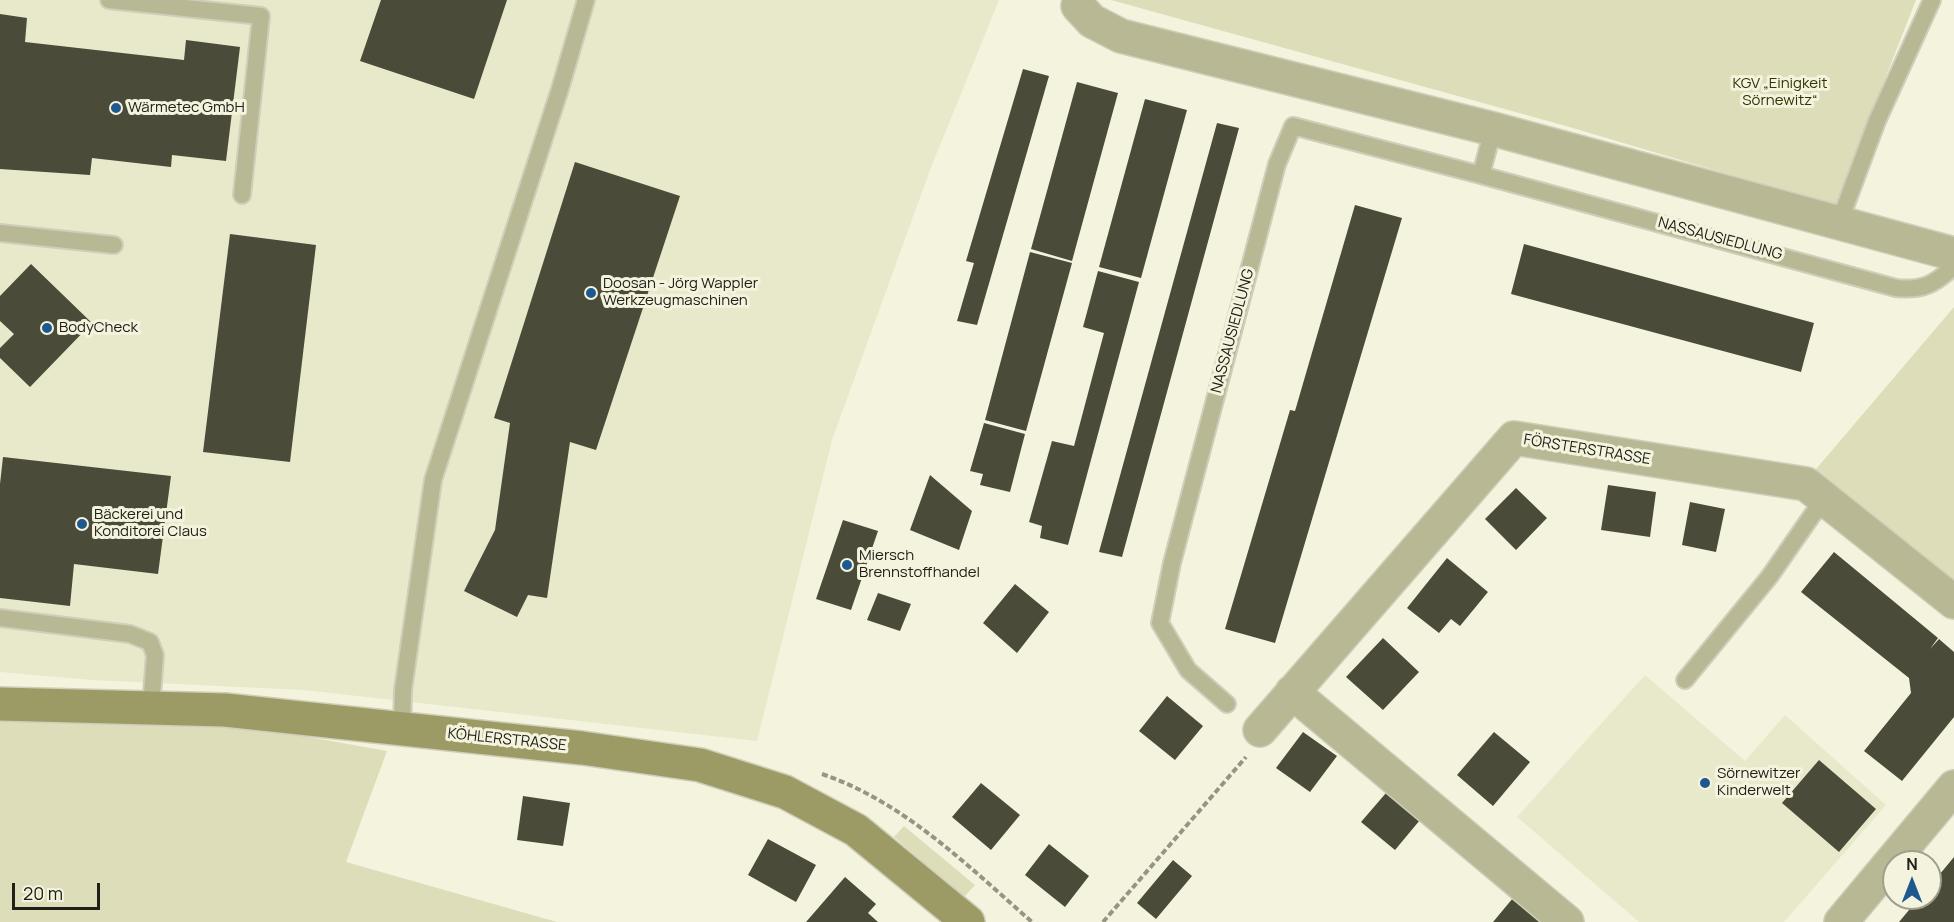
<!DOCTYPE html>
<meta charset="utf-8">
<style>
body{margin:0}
#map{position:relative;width:1954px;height:922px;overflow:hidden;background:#f4f4de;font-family:Manrope,sans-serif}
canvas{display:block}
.north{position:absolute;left:1882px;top:850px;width:60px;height:60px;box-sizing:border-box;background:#f4f4de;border:2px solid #9f9f8f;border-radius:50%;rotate:0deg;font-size:16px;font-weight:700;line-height:24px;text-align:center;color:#202018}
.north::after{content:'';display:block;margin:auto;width:21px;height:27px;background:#1f588f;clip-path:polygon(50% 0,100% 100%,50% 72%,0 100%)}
.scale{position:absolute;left:12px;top:883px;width:88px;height:27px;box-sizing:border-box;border:3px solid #202018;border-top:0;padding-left:8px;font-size:18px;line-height:21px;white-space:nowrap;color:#202018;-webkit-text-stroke:4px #f4f4de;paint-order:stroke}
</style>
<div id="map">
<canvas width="1954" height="922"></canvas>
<div class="north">N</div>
<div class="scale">20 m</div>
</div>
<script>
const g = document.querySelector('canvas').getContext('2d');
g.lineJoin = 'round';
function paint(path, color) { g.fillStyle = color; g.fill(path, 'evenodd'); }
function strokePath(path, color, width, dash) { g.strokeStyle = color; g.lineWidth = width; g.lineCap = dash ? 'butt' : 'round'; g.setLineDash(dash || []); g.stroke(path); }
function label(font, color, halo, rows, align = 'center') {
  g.font = font + ' Manrope,sans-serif'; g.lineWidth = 6; g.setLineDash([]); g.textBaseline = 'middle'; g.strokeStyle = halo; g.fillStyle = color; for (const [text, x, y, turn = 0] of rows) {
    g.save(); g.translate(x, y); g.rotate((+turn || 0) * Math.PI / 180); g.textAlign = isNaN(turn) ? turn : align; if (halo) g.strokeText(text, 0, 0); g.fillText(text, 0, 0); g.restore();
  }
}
paint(new Path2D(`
 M0,0H999L930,170L832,440L757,741L304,690L92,680L0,672Z
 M1645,675L1745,761L1785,715L1886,805L1784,922H1639L1517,817Z`), '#e8e8ca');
paint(new Path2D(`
 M1111,0H1916L1835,206L1566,126Z
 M1954,307V588L1811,475Z
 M0,721L188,725L276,731L387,751L346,862L557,922H0Z
 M904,826L975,885L964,897L894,837Z`), '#deddba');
paint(new Path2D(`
 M381,0H507L474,99L360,61Z
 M0,14L27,18L25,42L184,60L186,40L240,47L226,161L172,155L171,167L92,158L90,175L0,169Z
 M1023,69L1049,76L977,325L957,321L974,263L966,261Z
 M1077,82L1118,93L1072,261L1031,249Z
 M1145,99L1187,110L1141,278L1099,267Z
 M1217,123L1239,128L1122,557L1099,552Z
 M575,162L680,196L596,450L570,442L547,598L528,595L517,617L464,591L495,530L510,423L494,418Z
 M1355,205L1402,218L1275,643L1225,629L1290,410L1295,411Z
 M230,234L316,245L290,462L203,452Z
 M1524,244L1814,323L1801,372L1511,294Z
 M1030,252L1072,263L1026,431L985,420Z
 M31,264L92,323L30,387L0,358V348L14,334L0,321V296Z
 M1098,271L1139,282L1068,545L1040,538L1042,526L1029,522L1052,441L1074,446L1104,333L1083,327Z
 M984,423L1025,434L1010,492L980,485L983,474L970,471Z
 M3,457L171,476L158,574L74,564L70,606L0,598V484Z
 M930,475L972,511L959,550L910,530Z
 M1608,485L1656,492L1650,537L1601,530Z
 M1516,488L1547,518L1516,550L1485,519Z
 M1690,502L1725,509L1716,552L1682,545Z
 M843,520L878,531L851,610L816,599Z
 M1834,552L1938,638L1930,649L1939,639L1954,652V717L1902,781L1864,751L1911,693L1909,678L1801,592Z
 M1447,558L1488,592L1460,626L1451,619L1439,633L1407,608Z
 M1015,584L1049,612L1017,653L983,623Z
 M878,593L911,604L900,631L867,620Z
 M1383,638L1419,672L1383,710L1346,677Z
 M1167,696L1203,726L1175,760L1139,731Z
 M1303,732L1337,756L1310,792L1276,768Z
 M1494,732L1530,762L1493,806L1457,775Z
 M1819,760L1876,809L1839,852L1782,803Z
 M981,783L1020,815L991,850L952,817Z
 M1386,793L1420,820L1395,850L1361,822Z
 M523,796L570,803L563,846L517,840Z
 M768,839L816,865L796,902L748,875Z
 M1049,844L1089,876L1065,907L1025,875Z
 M1954,857V922H1899L1919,898H1930V886Z
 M1173,860L1192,876L1156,919L1137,903Z
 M845,877L876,904L868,913L878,922H806Z
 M1513,898L1542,922H1493Z`), '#4b4b39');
const lane = new Path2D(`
 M109,0L261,16L242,195
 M1493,129L1481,175L1896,288C1923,291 1935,284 1954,266
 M1839,223L1877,121L1932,0
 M0,233L114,245
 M0,618L130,634L150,642L155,655L151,707
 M1685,680L1770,576L1813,514L1828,502
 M1227,704L1188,670L1160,623L1172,563L1277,164L1293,126L1481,175
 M402,729L403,690L433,480L560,89L586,0`);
const street = new Path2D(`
 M1078,6L1092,21L1121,36L1493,129L1954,254
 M1292,692L1567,922
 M1260,730L1514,438L1806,484L1954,602
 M1841,922L1954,787`);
const secondary = new Path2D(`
 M0,704L225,710L582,748L700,765L785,792L856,830L968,922`);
strokePath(lane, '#ceceba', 20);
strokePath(street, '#ceceba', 36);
strokePath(secondary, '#ceceba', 36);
strokePath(new Path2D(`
 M822,774C904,802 968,866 1032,922
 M1103,922L1246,757`), '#959585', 4, [6, 3]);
strokePath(lane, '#b8b894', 16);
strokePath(street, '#b8b894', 33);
strokePath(secondary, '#9c9b65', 33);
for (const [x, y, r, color] of [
 [116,108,6,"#1f588f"],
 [591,293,6,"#1f588f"],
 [47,328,6,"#1f588f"],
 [82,524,6,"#1f588f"],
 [847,565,6,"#1f588f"],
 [1705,783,6,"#1f588f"]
]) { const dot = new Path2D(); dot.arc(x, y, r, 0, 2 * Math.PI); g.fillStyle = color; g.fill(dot); strokePath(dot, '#f4f4de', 2); }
label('15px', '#353305', '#f4f4de', [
 ["KGV „Einigkeit",1780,84],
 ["Sörnewitz“",1780,101]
]);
label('15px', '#202018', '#f4f4de', [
 ["Wärmetec GmbH",128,108],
 ["Doosan - Jörg Wappler",603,284],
 ["Werkzeugmaschinen",603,301],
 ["BodyCheck",59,328],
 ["Bäckerei und",94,515],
 ["Konditorei Claus",94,532],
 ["Miersch",859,556],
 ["Brennstoffhandel",859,573],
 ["Sörnewitzer",1717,774],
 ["Kinderwelt",1717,791]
], 'left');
label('15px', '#202018', '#f4f4de', [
 ["NASSAUSIEDLUNG",1720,239,15],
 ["NASSAUSIEDLUNG",1233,331,-75],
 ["FÖRSTERSTRASSE",1587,450,9],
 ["KÖHLERSTRASSE",507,740,6]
]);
</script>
